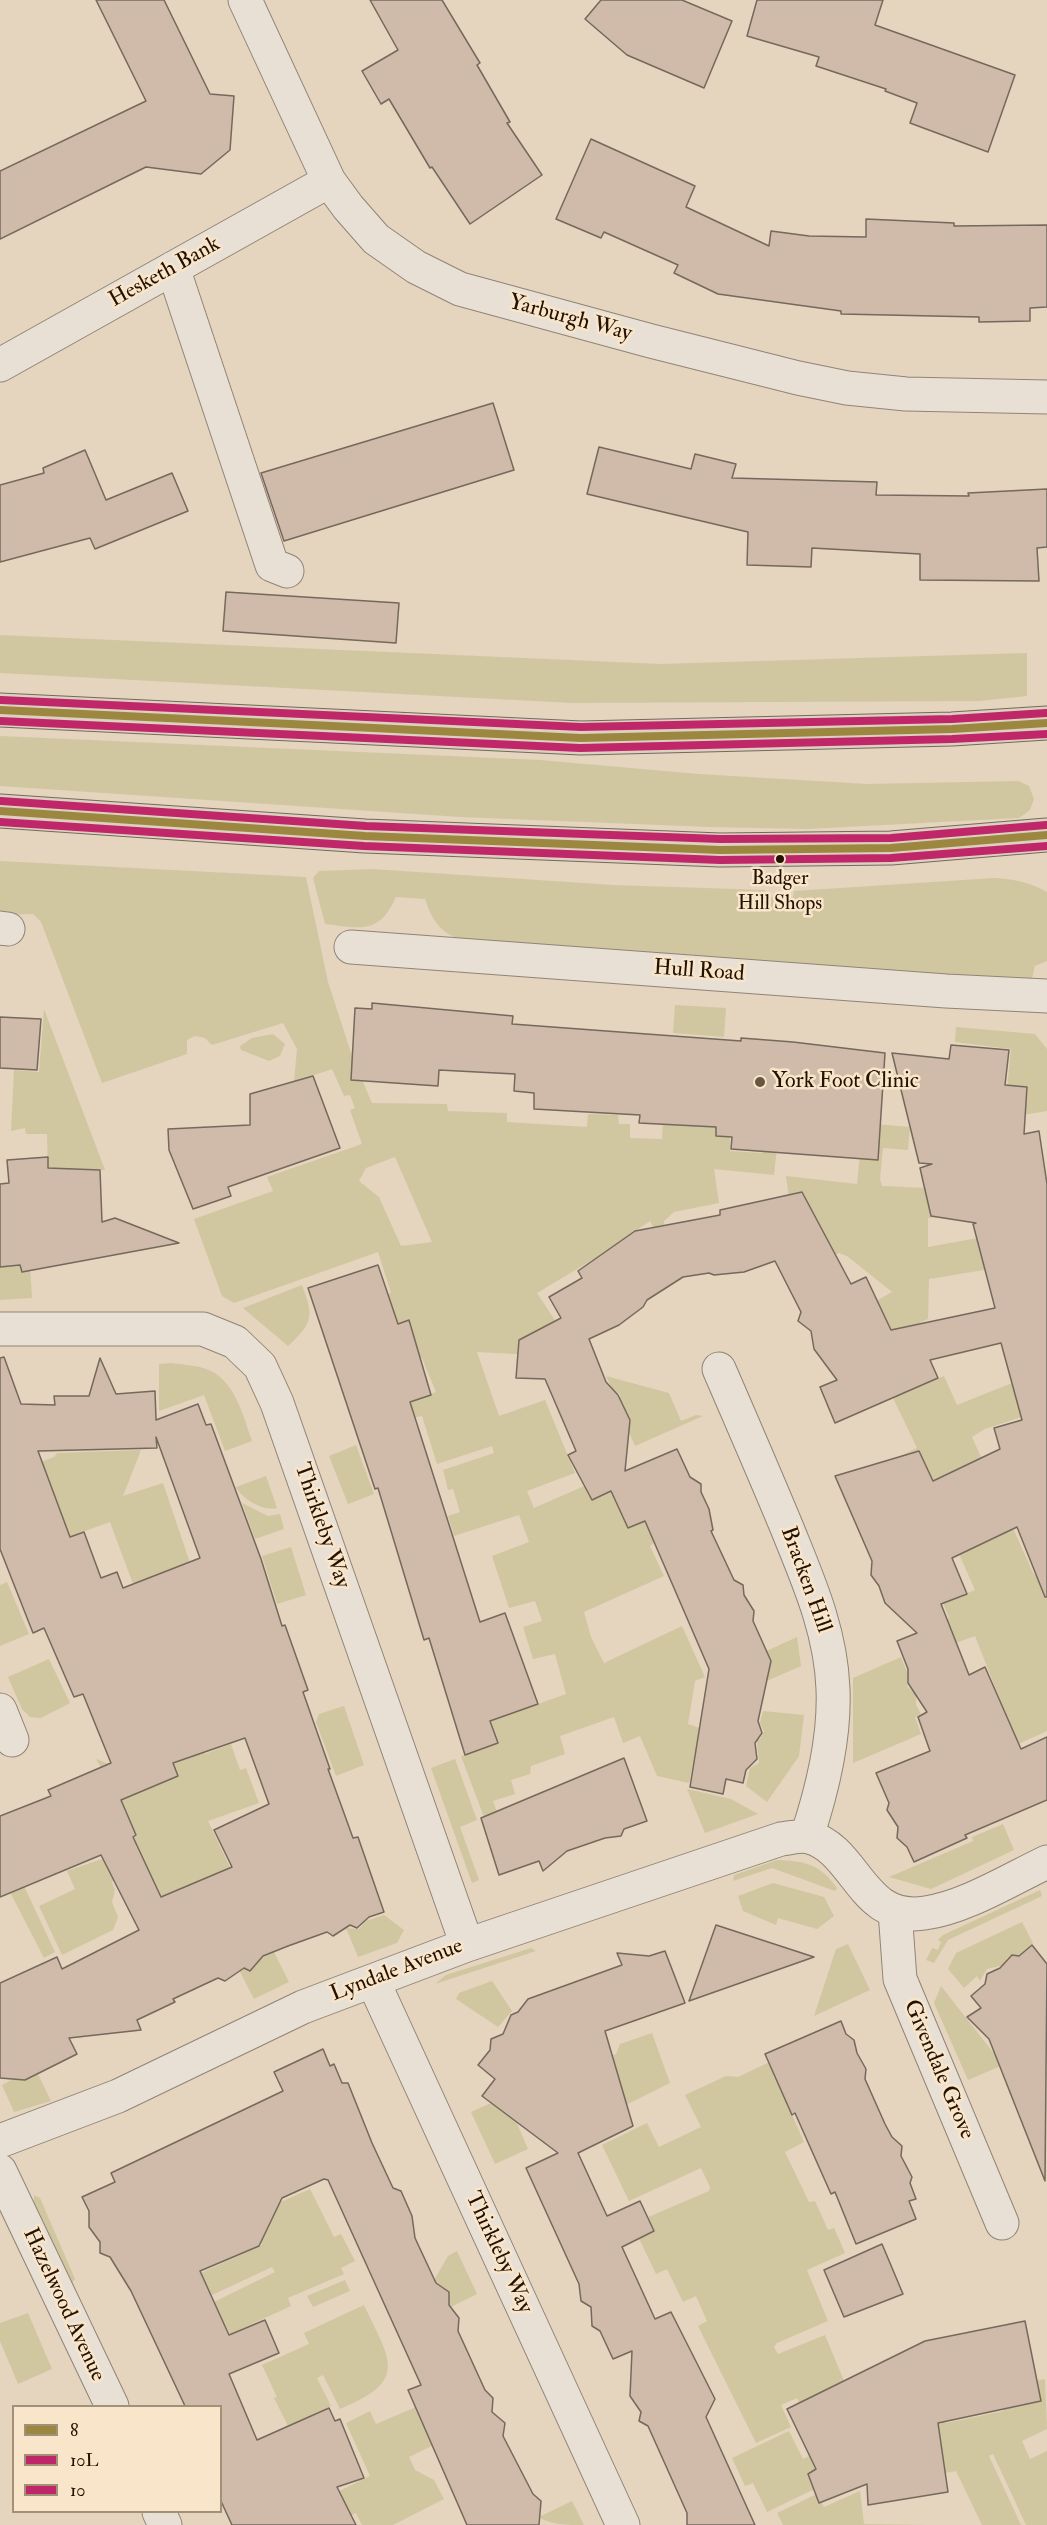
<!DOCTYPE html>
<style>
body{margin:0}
#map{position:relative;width:1047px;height:2525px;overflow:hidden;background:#e5d4be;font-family:"IM FELL Double Pica",serif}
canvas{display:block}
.legend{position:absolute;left:12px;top:2405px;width:210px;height:108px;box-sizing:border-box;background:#f8e5ca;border:2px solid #a39079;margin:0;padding:8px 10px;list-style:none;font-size:18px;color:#241100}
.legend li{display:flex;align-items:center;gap:12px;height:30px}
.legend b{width:30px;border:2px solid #a39079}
</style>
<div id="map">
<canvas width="1047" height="2525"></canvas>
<ul class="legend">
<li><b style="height:8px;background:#9c8740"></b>8</li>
<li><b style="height:8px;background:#c02769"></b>10L</li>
<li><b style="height:8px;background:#c02769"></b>10</li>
</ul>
</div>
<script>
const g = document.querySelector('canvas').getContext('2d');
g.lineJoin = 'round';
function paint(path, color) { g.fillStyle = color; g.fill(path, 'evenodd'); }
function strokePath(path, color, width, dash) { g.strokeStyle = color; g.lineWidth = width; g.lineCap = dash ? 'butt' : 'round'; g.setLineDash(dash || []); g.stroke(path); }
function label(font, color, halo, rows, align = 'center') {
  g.font = font + ' "IM FELL Double Pica",serif'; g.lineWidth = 5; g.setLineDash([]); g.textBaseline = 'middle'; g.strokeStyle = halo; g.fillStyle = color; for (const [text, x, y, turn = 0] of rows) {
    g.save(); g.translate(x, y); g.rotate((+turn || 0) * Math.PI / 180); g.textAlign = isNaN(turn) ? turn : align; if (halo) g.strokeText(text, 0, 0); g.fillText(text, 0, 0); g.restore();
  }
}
paint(new Path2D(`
 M0,635L661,664L1027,653V696L980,701L572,703L0,673Z
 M0,736L540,760L699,774L867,784L1018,781L1029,786L1034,799L1030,810L1019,818L807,829L709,827L460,817L0,786Z
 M0,861L306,877L328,982L353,1059L372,1103L447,1104L448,1111L507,1113V1122L587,1127L588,1114L618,1115L619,1124H630V1138L662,1139L663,1120L716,1124V1136L730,1137V1151L762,1153L764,1126L779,1128L774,1175L714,1169L719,1203L674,1212L664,1221V1226L655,1231L650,1221L594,1259L537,1293L564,1334L552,1356L477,1352L499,1416L545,1400L575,1473L527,1491L534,1508L623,1469L624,1501L621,1514L628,1528L645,1521L655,1542L650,1546L664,1576L584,1612L591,1637L604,1663L682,1626L705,1677L695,1681L688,1724L700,1728L689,1783L657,1776L640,1736L623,1743L614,1717L560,1736L565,1754L531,1766L530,1774L511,1780L515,1794L493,1801L497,1812L484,1817L461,1756L498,1743L491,1721L566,1694L555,1654L533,1659L523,1627L542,1621L535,1601L509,1608L492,1556L529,1542L519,1515L454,1536L448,1516L460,1512L453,1489L448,1490L443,1470L494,1453L492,1446L437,1464L422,1416L413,1418L407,1403L436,1392L422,1358L413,1361L376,1298L391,1293L378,1252L234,1303L222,1296L194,1219L273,1191L267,1177L362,1144L350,1110L355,1108L350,1095L344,1096L332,1069L294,1082L297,1049L283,1023L212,1045L205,1038L195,1036L187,1040V1054L102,1083L41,922L33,914L0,915ZM395,1157L432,1242L401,1246L379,1197L359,1181L366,1168Z
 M372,869L613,885L765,890L766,897H793L794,891L994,878C1014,879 1029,882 1047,892V961L1035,966L1031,983L467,941C442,935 433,923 425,899L396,897C379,935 361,928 325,924L313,878L319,871Z
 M675,1005L726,1008L724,1037L673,1033Z
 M44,1009L105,1170L70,1169L48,1178L47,1134H26L25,1128L11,1131L14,1070L39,1072Z
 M956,1027L1035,1034L1047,1049V1111L1004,1118L1011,1049L955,1042Z
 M273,1034L285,1044L280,1056L269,1061L241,1050L240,1046L252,1038Z
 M863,1123L910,1127L908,1150L883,1148L880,1179L882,1186L927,1188L971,1212L928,1218V1247L983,1237L990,1269L929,1279L928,1319L888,1338L862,1309L892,1292L847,1256L839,1253L804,1271L796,1249L786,1176L857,1184Z
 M19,1249L29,1250L32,1298L0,1300V1267L20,1265Z
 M302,1285C314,1317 313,1323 288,1346L243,1308Z
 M171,1363C184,1365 201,1365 213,1372C236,1385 244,1418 252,1441L225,1451L204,1395L159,1411V1364Z
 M606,1376L669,1393L681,1421L696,1415L703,1416L635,1446L628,1430L631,1420L620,1411V1394L612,1389Z
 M944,1376L957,1405L1022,1379L1034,1413L985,1429L972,1437L1034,1575L1047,1571V1731L994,1755L1006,1715L975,1636L956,1643L945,1621L949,1618L943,1603L975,1590L959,1554L962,1488L953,1471L910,1490L896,1458L917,1448L893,1398Z
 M356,1445L374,1494L348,1504L329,1456Z
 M141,1450L123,1496L163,1483L190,1563L133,1584L110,1522L52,1543L56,1501L47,1476L19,1470L54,1457L57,1453Z
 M266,1476L277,1508C264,1512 242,1499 236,1487Z
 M242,1503L268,1516L280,1514L284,1529L255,1539Z
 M291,1547L306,1595L277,1604L262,1556Z
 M7,1582L29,1634L0,1646V1585Z
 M797,1637L801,1666L769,1680L723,1671Z
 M901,1657L908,1674L907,1686L916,1695V1705L921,1714L915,1717L921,1734L853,1763V1678Z
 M49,1659L70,1703L41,1718L30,1717L22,1709L8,1677Z
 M344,1706L364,1765L336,1776L316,1722L319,1714Z
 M763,1711L804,1715L799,1756L767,1802L746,1786L750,1768L759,1763L757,1742L753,1741L760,1739L764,1732L760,1723Z
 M196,1732L205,1754L231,1744L240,1770L246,1768L259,1803L208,1821L230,1867L198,1882L148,1912L125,1868L112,1882L115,1890L112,1902L118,1917L113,1930L62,1955L39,1906L75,1889L67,1871L122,1852L118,1843L136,1835L125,1809L96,1759L109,1764Z
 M455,1759L477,1820L460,1827L479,1880L472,1883L431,1768Z
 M687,1789L731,1799L758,1814L705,1833Z
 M1003,1824L1014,1850L931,1889L889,1877L973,1841L972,1837Z
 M777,1860C805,1861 820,1864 837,1888L835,1891L772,1868L733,1881L734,1875Z
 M773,1883L824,1897L834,1916L817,1929L778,1918L776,1925L743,1911L738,1896Z
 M24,1886L55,1952L44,1958L10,1892Z
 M1040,1890L1042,1896L948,1940L934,1963L926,1960L932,1948L938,1950L941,1942L938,1940L943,1935Z
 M384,1915L404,1930L397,1943L358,1957L346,1928L359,1929L366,1921Z
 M1022,1922L1033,1943L1019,1955L1007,1958L1002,1969L1000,1966L987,1969L980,1981L977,1976L964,1988L948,1969L956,1953Z
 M848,1944L870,1990L814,2016L836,1949Z
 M531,1948L536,1951L435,1984L446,1975Z
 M274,1952L289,1982L254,1999L238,1968L243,1966L252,1969L256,1960Z
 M492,1981L512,2011L498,2027L456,1999L459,1993Z
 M941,1986L1003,2065L968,2080L934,2003Z
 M652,2033L670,2083L618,2109L601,2060L616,2054L620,2044Z
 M780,2057L793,2084L770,2095L781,2090L804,2142L785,2152L809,2202L815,2201L828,2230L834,2228L845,2253L807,2270L828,2321L777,2343L774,2347L778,2354L825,2335L847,2388L815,2438L797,2398L781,2405L791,2427L756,2443L698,2326L707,2321L696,2296L683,2302L667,2269L656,2274L632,2224L709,2191L710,2187L701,2168L629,2201L602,2145L647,2123L659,2147L701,2127L685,2095L726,2076L738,2077Z
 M35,2068L51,2101L14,2112L2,2085Z
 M491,2103L516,2121L528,2149L495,2164L471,2112Z
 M310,2189L334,2237L341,2234L355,2261L341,2268L344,2274L288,2298L291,2306L230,2334L214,2302L275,2272L272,2267L212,2295L201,2273L262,2245L249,2216Z
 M34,2195L40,2198L75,2279L71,2284L34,2204Z
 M457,2251L477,2294L447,2309L434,2280L448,2256Z
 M345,2280L350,2291L313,2307L307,2296Z
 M364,2305C390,2361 410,2380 340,2409L323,2375L317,2378L331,2406L288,2426L274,2398L277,2397L262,2365L309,2344L304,2333Z
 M28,2313L52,2369L18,2384L0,2341V2323Z
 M1045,2379L1047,2429L1022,2441L1030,2459L1047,2451V2525H1026L993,2454L989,2456L1021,2525H982L956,2471L923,2477L895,2432L939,2419L946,2423L1004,2411L999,2388Z
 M423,2404L440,2442L409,2457L415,2470L434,2480L444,2499L393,2525H362L356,2513L330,2525L317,2502L370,2476L346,2423L370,2411L376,2424Z
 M789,2431L803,2459L821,2451L833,2480L767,2512L753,2483L745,2486L732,2458Z
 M860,2491L864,2524L927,2525H783L777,2513L817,2494L824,2507Z
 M572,2501L584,2525C567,2525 551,2525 539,2517Z`), '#d0c7a0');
const building = new Path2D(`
 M96,0H164L210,94L234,96L230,150L201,174L146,167L0,239V171L146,101Z
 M370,0H442L480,63L477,65L510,122L507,123L542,175L470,224L432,167L430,168L389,99L381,104L362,71L398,50Z
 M601,0H682L732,21L704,88L627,55L585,19Z
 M757,0H883L875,25L1015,75L988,152L910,123L917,103L885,91L886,89L816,66L819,57L747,36Z
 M591,139L695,186L686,207L769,246L771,231L809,236L866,237V219L954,223V226L1047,225V307L1030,308V321L979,322V317L841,314V311L718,294L674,273L678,265L604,232L601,238L556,219Z
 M493,403L514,470L284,541L261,473Z
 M599,447L691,469L695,454L736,464L732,478L877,482L876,495L969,496L968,493L1047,489V547L1037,548L1039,581L920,580V554L812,548L811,567L747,565L748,532L587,494Z
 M85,450L106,500L172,473L188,511L95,549L90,538L0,562V485L44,473L43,468Z
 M226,592L399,603L396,643L223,631Z
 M372,1003L513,1016L512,1024L741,1041V1038L793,1042L885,1053L878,1160L731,1149L732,1137L716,1136V1127L639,1123L640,1115L534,1109V1093L514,1091L515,1074L439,1070L438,1086L351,1080L355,1008L372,1009Z
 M0,1017L41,1019L37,1070L0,1068Z
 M951,1045L1009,1050L1005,1085L1027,1087L1024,1134L1039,1131L1047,1184V1597H1045L1017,1527L952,1558L967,1594L941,1604L969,1675L985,1667L1021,1749L1047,1737V1800L965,1835L967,1838L914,1862L907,1847L897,1838L898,1827L887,1810L889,1803L876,1773L930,1751L918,1717L927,1712L908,1683V1669L897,1641L917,1633L885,1603L879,1586L871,1575L872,1561L835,1476L919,1451L933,1481L1000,1449L994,1428L1022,1420L1001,1343L930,1360L938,1378L835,1423L820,1387L837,1380L814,1349L811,1331L798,1321L801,1312L775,1261L744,1272L714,1275L709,1273L683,1277L647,1300L643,1307L619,1325L589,1339L606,1382L618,1395L630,1420L625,1471L677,1449L690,1477L701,1484V1492L709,1509L713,1530L711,1531L734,1580L743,1585L744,1595L754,1611L753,1621L771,1661L758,1721L762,1733L755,1743L757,1759L746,1770L743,1783L726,1779L723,1794L690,1787L709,1669L645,1521L628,1528L611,1491L592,1500L568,1455L576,1451L545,1379L516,1378L519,1340L561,1318L549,1297L582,1278L578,1271L635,1231L720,1215V1210L802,1192L851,1284L866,1277L891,1330L995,1308L973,1224L976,1223L931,1216L920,1168L932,1164L919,1163L892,1053L949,1059Z
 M313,1076L340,1148L228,1187L231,1196L193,1209L169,1150L168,1129L250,1125V1094Z
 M48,1157V1168L100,1170L102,1222L115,1218L179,1243L22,1272L20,1265L0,1267V1184L9,1183L7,1160Z
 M378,1265L398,1324L409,1320L431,1395L410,1402L480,1622L505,1613L538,1704L490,1721L498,1743L465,1755L429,1638L424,1640L378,1488L375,1489L308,1288Z
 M4,1357L21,1404L55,1405L54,1396H89L100,1358L116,1394L155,1391L156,1420L198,1404L206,1425L211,1424L261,1559L282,1626L285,1625L308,1690L303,1692L330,1769H328L353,1838L358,1837L384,1912L369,1917L357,1928L350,1925L333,1936L327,1932L288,1946L263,1956L250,1971L244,1968L225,1981L218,1978L173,1999L175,2002L137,2020L141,2030L69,2038L77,2054L25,2080L0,2078V1983L57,1957L62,1969L139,1930L101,1855L0,1897V1816L51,1796L48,1790L111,1763L83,1694L74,1697L44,1628L33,1633L0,1549V1358ZM156,1437L200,1558L123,1588L117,1572L101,1578L84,1532L70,1537L38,1451L157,1448ZM245,1738L269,1804L214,1830L232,1867L161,1897L133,1837L136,1835L121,1800L178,1776L173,1763Z
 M624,1758L647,1821L624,1829L621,1836L605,1838L567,1851L543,1871L539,1861L499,1875L481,1818Z
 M716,1925L814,1957L689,2001Z
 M1032,1945L1047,1964L1045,2181L989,2039L967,2017L981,2008L971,1996L985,1984L987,1974L1000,1968L1012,1955L1019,1956Z
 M665,1951L685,2003L605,2031L633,2126L578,2153L607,2216L640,2201L654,2231L622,2247L655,2319L671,2312L715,2399L706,2417L755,2525H687V2513L648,2426L639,2421L641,2412L630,2396L632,2351L613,2359L600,2331L592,2326L591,2307L581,2301L579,2284L526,2168L558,2153L482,2096L495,2079L478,2065L490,2050L491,2039L503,2034L511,2015L518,2012L528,1999L622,1965L617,1953L649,1956Z
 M841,2021L846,2034L854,2040L857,2053L866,2069L865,2079L885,2124L892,2137L902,2146L901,2156L912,2177L910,2183L916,2199L909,2201L916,2219L856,2244L835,2192L831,2194L795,2113L792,2115L765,2054Z
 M323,2049L330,2066L334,2064L342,2083H348L372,2143L393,2188L401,2191L412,2216L415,2238L436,2283L449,2292V2305L459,2318L458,2331L485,2390L493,2398L492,2412L505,2423L503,2436L533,2494L541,2501L539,2525H467L408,2390L421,2385L328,2180L324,2179L282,2198L259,2246L200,2271L229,2335L265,2320L279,2353L229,2374L257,2440L329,2408L335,2421L340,2419L364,2478L337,2487L356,2525H232L220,2499V2406H185L131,2291L110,2257L100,2253V2242L89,2227V2211L82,2197L115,2182L111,2173L283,2091L274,2072Z
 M882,2244L903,2294L844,2317L824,2270Z
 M1025,2321L1041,2401L938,2423L948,2492L868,2505L867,2484L819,2503L808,2474L816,2469L787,2409L925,2341Z`);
paint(building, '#d0baa9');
strokePath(building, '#74695c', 1.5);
const minor = new Path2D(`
 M245,0L329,181L348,207L376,239L416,267L460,289L651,341L798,378L847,388L906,394L1047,397
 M173,268L272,565L287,571
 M0,365L329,181
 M0,928L8,929
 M351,947L946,991L1047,996
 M0,1329H203L235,1342L260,1366L277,1403L467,1945
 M719,1369C742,1422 765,1475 787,1528C808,1580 831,1631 833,1689C835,1737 822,1791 807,1836
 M0,1710L12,1740
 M895,1911L900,1979L1002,2223
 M373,1981L623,2525
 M0,2141L118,2096L303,2007L467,1945L781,1839C790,1838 801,1835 809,1837C857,1850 861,1923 925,1913C964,1908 1011,1879 1047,1862
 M0,2171L112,2406
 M159,2512L165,2525`);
const major = new Path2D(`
 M0,710L581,738L952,729L1047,723
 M0,811L365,836L720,850L891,848L1047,835`);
strokePath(minor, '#908475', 35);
strokePath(major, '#74695c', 35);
strokePath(minor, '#e8e0d5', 33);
strokePath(major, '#dcd1c1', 33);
strokePath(new Path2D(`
 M0,710L581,738L952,729L1047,723
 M0,811L365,836L720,850L891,848L1047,835`), '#9c8740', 8);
strokePath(new Path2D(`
 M0,721L580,748L952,739L1047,734
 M0,822L364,846L720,860L891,858L1047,846`), '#c02769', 8);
strokePath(new Path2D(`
 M1,700L581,727L952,719L1046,713
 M1,801L366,826L720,839L891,838L1046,825`), '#c02769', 8);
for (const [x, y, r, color] of [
 [780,859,5,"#241100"],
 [760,1082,6,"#685542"]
]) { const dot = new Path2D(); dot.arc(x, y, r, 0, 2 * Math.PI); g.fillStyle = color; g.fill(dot); strokePath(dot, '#f8e5ca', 2); }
label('20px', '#241100', '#f8e5ca', [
 ["Badger",780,880],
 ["Hill Shops",780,905]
]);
label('22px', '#241100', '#f8e5ca', [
 ["Hesketh Bank",165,273,-29],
 ["Yarburgh Way",570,319,15],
 ["Hull Road",699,972,4],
 ["Thirkleby Way",321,1526,71],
 ["Bracken Hill",805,1580,70],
 ["Lyndale Avenue",397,1971,-21],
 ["Givendale Grove",938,2070,67],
 ["Thirkleby Way",498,2253,65],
 ["Hazelwood Avenue",63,2305,65]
]);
label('22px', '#241100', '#f8e5ca', [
 ["York Foot Clinic",772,1082]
], 'left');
</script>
